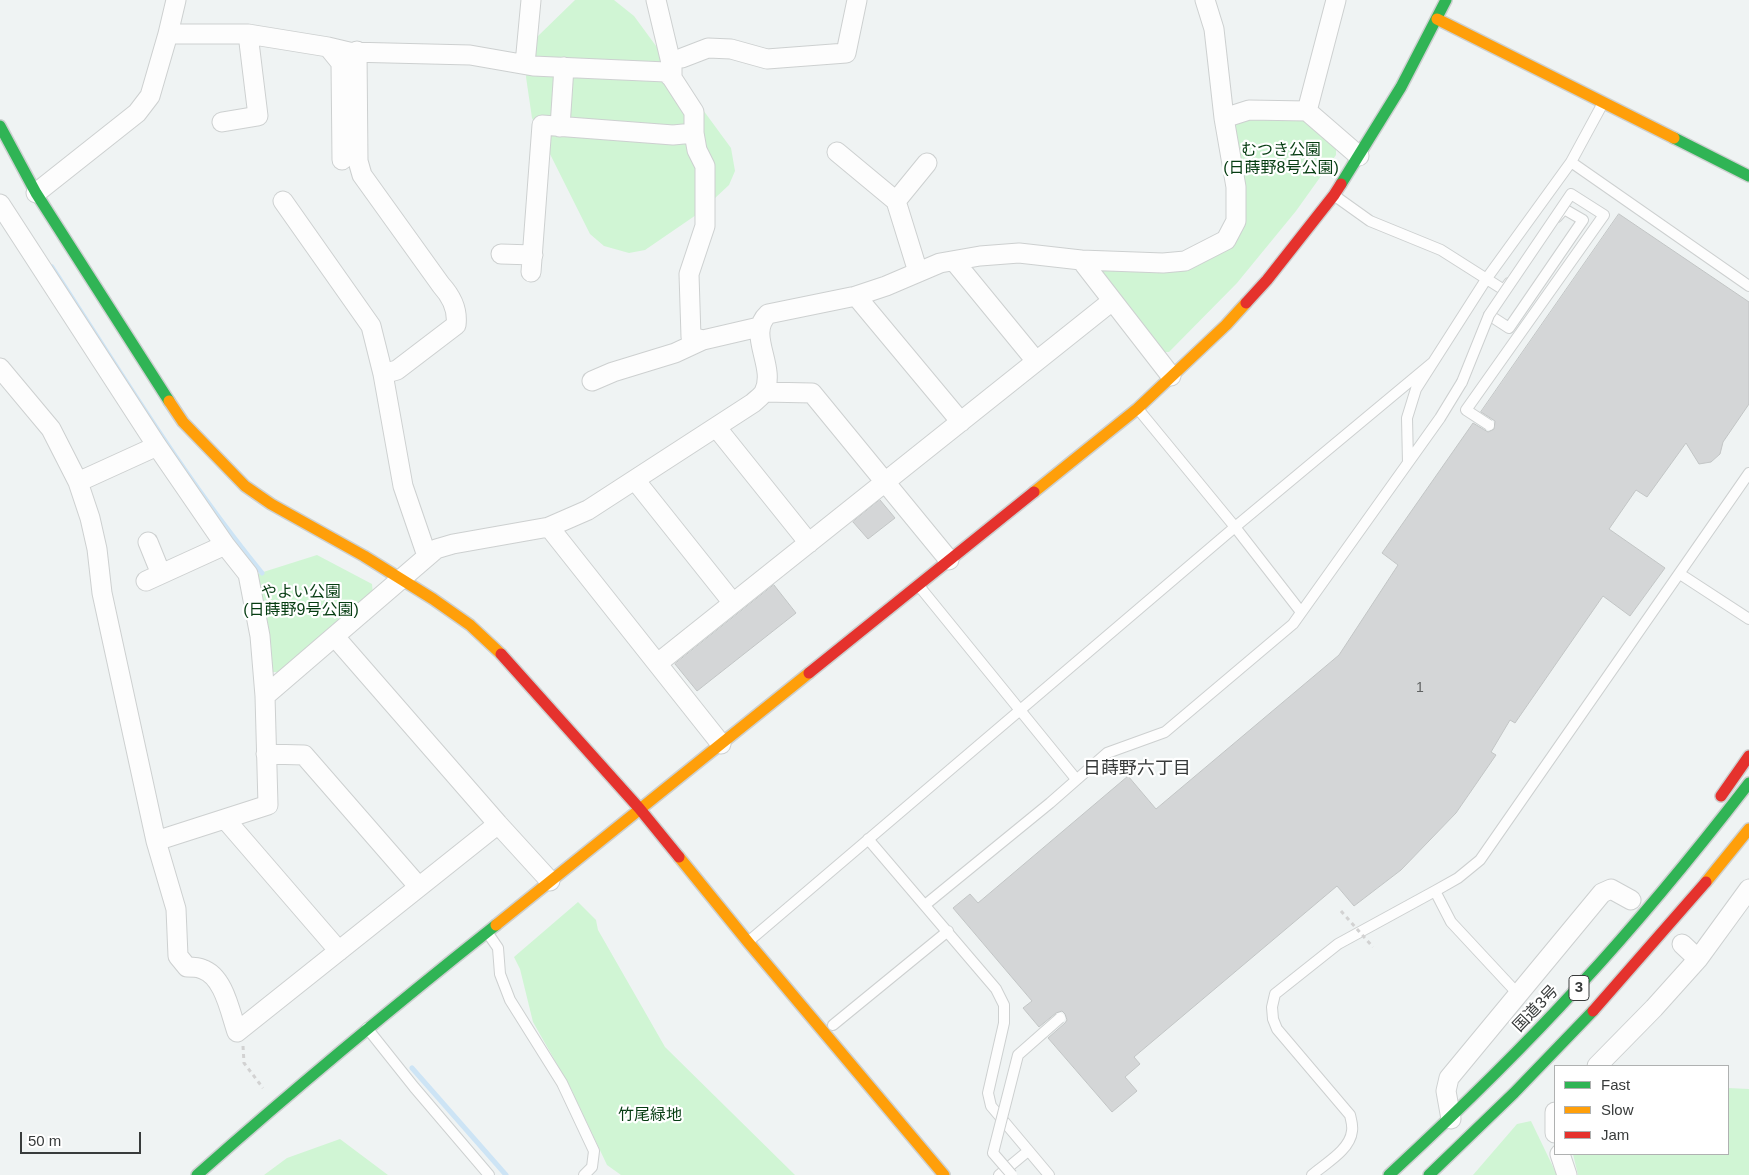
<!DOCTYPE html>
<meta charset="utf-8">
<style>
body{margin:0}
#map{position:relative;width:1749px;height:1175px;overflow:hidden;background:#eff3f3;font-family:Helvetica,sans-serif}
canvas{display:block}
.legend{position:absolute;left:1554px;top:1065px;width:175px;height:90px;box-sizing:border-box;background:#fff;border:1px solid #afb1b1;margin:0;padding:6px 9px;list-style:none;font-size:15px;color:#383b3b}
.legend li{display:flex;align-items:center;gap:10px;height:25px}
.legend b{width:25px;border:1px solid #afb1b1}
.scale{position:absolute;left:20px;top:1132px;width:121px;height:22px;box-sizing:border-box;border:2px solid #383b3b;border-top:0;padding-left:6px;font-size:15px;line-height:18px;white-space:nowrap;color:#383b3b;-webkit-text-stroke:4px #fff;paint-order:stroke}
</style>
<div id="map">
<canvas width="1749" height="1175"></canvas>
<ul class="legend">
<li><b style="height:6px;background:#30b455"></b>Fast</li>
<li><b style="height:6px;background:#ff9f0a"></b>Slow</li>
<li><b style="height:6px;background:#e5322d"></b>Jam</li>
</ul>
<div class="scale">50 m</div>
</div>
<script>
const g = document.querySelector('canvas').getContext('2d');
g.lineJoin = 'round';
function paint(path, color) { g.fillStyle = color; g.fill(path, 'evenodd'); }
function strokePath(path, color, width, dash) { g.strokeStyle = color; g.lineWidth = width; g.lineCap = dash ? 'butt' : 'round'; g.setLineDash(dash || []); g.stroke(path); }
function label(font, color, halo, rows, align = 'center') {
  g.font = font + ' Helvetica,"Noto Sans JP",sans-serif'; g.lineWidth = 4.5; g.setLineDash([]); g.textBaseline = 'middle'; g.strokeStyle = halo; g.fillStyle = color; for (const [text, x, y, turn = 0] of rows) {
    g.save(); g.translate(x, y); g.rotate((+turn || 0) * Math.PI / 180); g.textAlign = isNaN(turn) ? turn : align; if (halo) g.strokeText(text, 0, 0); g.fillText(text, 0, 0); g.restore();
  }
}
paint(new Path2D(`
 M575,0H614L634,16L731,148L735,171L729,185L699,213L645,250L629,253L604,246L590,234L532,118L526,77L529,51L538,36Z
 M1242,118L1303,120L1336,145V155L1296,211L1237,283L1169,352H1162L1099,274L1102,268L1230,248L1244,200L1235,123Z
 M317,555L372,584L373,594L280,672H271L257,574Z
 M578,902L596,920L598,930L665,1047L795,1175H621L607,1165L571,1089L533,1022L520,969L514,957Z
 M1728,1088L1749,1089V1175H1578L1573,1154H1728Z
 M1531,1121L1557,1175H1473L1517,1124Z
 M340,1139L388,1175H264L287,1158Z`), '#d0f5d4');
strokePath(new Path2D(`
 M52,267C119,369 184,478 262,573
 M412,1068L506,1175`), '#cde4f5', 5);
const building = new Path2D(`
 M1619,214L1749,302V404L1723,442L1720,454L1711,462L1699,464L1686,443L1647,497L1636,490L1609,529L1665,568L1630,616L1603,596L1515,723L1510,720L1491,752L1496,755L1456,813L1401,870L1354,906L1337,886L1134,1057L1140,1064L1125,1077L1137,1091L1112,1112L1048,1038L1065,1023L1067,1020L1065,1014L1062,1011L1056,1013L1039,1027L1023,1008L1032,1001L953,908L970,894L978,903L1128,776L1156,809L1339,655L1398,565L1382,553L1473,423L1488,432L1494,429L1495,421L1481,412Z
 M880,500L895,518L868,539L853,522Z
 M774,585L796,613L697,691L675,664Z`);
paint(building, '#d4d6d7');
strokePath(building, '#c2c5c5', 1);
const lane = new Path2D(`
 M1571,162L1749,286
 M1335,196L1370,221L1441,250L1504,290L1509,283
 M1489,315L1509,328L1583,220L1564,209L1557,217
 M1138,409L1235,527L1301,612
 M1408,463L1407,418L1416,389L1487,278L1571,162L1603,103
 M1680,574L1749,619
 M919,586L1076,779
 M868,839L996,989L1004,1005V1023L988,1093L991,1106L1049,1175
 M1435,891L1451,922L1518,994
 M925,905L1050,803L1107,753L1165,732L1293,624L1440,418L1462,382
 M487,932L498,948L500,974L510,1000L562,1083L594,1151L592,1167L584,1175
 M749,941L1235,527L1432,363
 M833,1025L948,931
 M367,1028L414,1087L489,1175
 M999,1175L1028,1151
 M1312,1175C1326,1163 1350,1150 1352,1131C1353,1125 1351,1120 1350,1115L1277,1029L1273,1019L1272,1007L1275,994L1338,944L1435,891L1458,878L1480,860L1749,473`);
const street = new Path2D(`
 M656,0L672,67V78
 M168,34H248L328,47L341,63L342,160
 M328,47L349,52L470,55L533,66L666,72L672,78L694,112V133L697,150L705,166V226L689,274L691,337L703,340L759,327
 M357,51L358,161L362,175L441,285C451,296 458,310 456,325L397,370L383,374
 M682,58L708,48L731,49L767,59L846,53L857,0
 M525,64L531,0
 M1307,111L1336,0
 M1224,118L1249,110L1307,111L1359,156
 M222,122L258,116L248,34
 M560,127L564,67
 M837,152L896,201
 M36,193L137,113L150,96L168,34L176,0
 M283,201L371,326L383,374L403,486L427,556
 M0,204L157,446L225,545L248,574L260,636L265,696L268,805L156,841
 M501,254L533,255
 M1081,260L1171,376
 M954,261L1036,361
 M531,272L542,125L673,135L694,133
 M918,272L896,201L927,163
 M856,296L961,422
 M0,368L51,429L78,482L90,518L97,549L102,593L156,841L176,909L178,956L187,967C191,967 198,967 202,969C224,976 230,1012 237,1032L498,824
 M592,381L613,372L675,353L703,340
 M764,392L812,393L949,560
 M716,427L809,543
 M635,480L733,603
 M78,482L157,446
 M549,527L721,744
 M148,542L161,574
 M146,581L225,545
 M335,637L498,824L550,881
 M658,663L1112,301
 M265,696L436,549L453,544L549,527L588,510L753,403C757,399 762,396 764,392C777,367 746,334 768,314L856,296L886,286L940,263L980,256L1019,253L1081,260L1163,263L1185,261L1226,240L1236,221V187L1224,118L1214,29L1205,0
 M266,754L304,755L419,887
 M225,819L339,951
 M1682,944L1698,959
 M1597,1066L1654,1008L1698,959L1749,889
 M1555,1112V1133
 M1451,1119L1446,1091L1449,1078L1602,893L1611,889L1631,900
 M1560,1154L1567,1175`);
const fast = new Path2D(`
 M0,126L36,193L169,401
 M1674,138L1749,176
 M1341,184L1401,87L1446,0
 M197,1175C294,1089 394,1006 496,925
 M1389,1175C1455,1114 1519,1052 1579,986C1639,921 1695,853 1749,783
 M1429,1175L1514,1093L1593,1011`);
const slow = new Path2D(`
 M1437,19L1674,138
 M169,401L183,422L245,486L271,504L364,556L433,599L470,625L501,654
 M1034,492L1137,409L1226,325L1246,303
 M679,857L748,942L944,1175
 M1706,882L1749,829
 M496,925L809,673`);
const jam = new Path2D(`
 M1246,303L1267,280L1334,195L1341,184
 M501,654L639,808L679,857
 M809,673L1034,492
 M1721,796L1749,756
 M1593,1011L1706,882`);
strokePath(lane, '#cdd0d0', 12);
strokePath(street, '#cdd0d0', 21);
strokePath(fast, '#cdd0d0', 14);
strokePath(slow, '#cdd0d0', 14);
strokePath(jam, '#cdd0d0', 14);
strokePath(new Path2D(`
 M243,1046L244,1063L263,1088`), '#d2d2d2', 3, [4, 4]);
strokePath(lane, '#fdfdfd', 10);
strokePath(street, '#fdfdfd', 19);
strokePath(fast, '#30b455', 11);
strokePath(slow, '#ff9f0a', 11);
strokePath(jam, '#e5322d', 11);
const laneBridge = new Path2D(`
 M1462,382L1489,315L1571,194L1604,215L1466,410L1489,425
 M1012,1175L993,1153L1018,1055L1060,1018`);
strokePath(laneBridge, '#cdd0d0', 12, []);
strokePath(new Path2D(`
 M1341,911L1373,947`), '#d2d2d2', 3, [4, 4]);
strokePath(laneBridge, '#fdfdfd', 10);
label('14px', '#5f6262', null, [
 ["1",1420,688]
]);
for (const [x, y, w] of [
 [1579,988,20]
]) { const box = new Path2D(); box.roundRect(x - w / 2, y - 12.5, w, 25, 4); g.fillStyle = '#fff'; g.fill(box); strokePath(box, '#383b3b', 1); }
label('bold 15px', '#383b3b', null, [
 ["3",1579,988]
]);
label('16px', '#063d12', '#fff', [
 ["むつき公園",1281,151],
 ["(日蒔野8号公園)",1281,169],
 ["やよい公園",301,593],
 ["(日蒔野9号公園)",301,611],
 ["竹尾緑地",650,1116]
]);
label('16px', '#383b3b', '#fff', [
 ["国道3号",1536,1009,-46]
]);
label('18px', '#383b3b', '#fff', [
 ["日蒔野六丁目",1137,769]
]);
</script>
